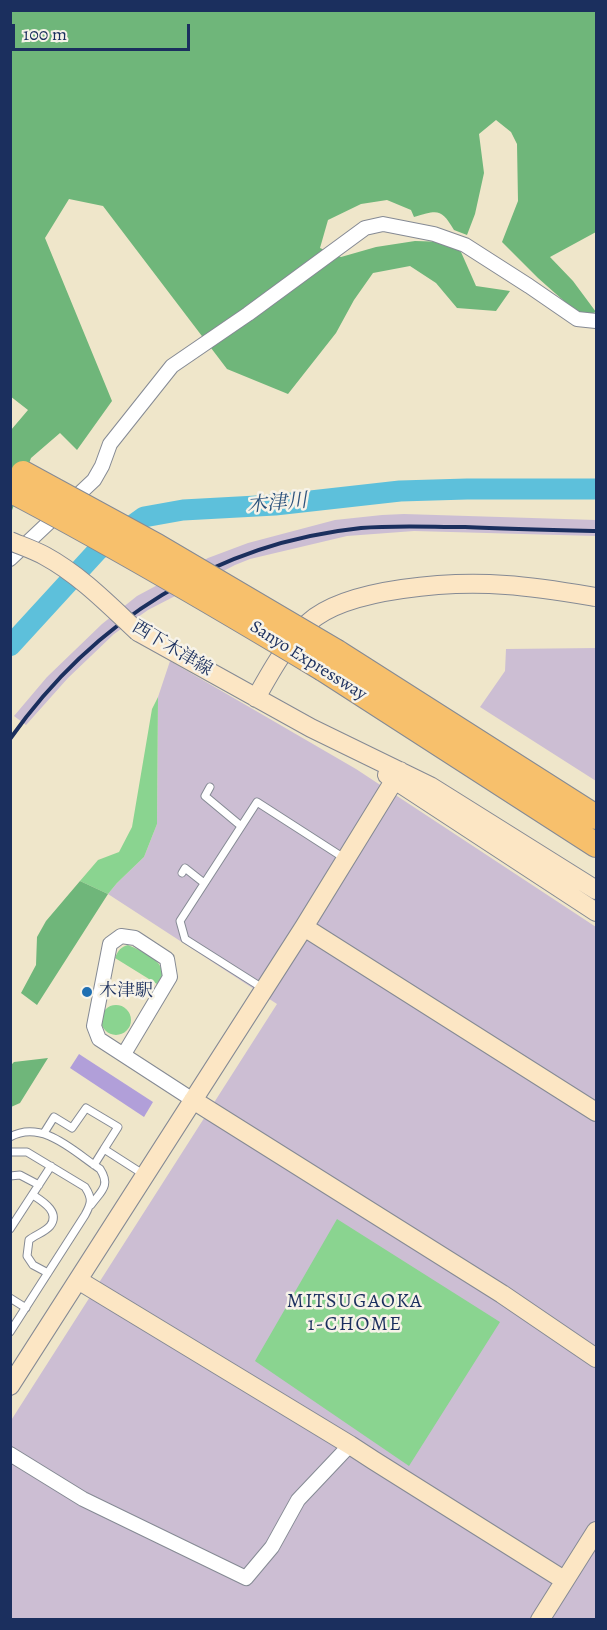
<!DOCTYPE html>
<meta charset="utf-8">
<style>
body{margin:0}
#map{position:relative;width:607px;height:1630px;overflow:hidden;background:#efe6ca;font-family:Alegreya,serif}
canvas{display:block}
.frame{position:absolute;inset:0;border:12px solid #1b2f5e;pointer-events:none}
.scale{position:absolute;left:12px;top:24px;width:178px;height:27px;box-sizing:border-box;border:3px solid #1b2f5e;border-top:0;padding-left:8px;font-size:18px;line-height:21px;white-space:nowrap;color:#1b2f5e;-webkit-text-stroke:4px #f7f3e8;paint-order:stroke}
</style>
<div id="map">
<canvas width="607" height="1630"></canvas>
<div class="frame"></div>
<div class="scale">100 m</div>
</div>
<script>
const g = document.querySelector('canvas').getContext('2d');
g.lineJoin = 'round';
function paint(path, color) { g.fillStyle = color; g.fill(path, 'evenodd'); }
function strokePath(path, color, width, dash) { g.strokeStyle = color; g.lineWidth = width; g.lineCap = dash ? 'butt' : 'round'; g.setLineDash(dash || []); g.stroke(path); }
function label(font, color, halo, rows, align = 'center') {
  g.font = font + ' Alegreya,"Noto Serif JP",serif'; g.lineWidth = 5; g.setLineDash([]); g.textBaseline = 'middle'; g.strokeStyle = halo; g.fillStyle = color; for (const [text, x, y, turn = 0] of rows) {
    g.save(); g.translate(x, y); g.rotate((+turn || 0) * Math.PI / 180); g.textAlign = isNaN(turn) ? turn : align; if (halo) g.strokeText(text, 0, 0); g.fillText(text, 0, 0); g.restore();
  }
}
paint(new Path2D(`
 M404,514L596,520V536L414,531L347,536L250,559L235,565L148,610L114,634L68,678L26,725L14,716L47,677L102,624L137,596L208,558L248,543L335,520L382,515Z
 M596,648V781L480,707L505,671L506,649Z
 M170,661L356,769L596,927V1619H11L10,1422L277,1004L108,894L117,883L144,857L157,824L158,697Z`), '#ccbed3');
paint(new Path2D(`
 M158,697L157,824L144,857L117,883L108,894L80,881L98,860L119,852L132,827L152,709Z
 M128,945C139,950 164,959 162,975C162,976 158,983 157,984L115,958C118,950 121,947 128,945Z
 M101 1020a15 15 0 1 1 30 0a15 15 0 1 1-30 0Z
 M337,1219L500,1322L409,1466L255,1361Z`), '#8ad490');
paint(new Path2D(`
 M11,11H596V232L550,257L573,281L596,312L582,317L538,278L502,242L518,201L517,144L511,132L496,120L479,134L484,173L475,214L467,235L454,230C441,208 438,210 414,217L411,210L387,200L361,204L328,220L320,248L341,257L376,247L415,241L448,242L461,252L476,286L510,291L496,311L457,308L436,283L410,266L373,273L354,300L336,333L288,394L227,369L103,206L69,199L45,238L112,401L77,450L60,433L31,458L11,513V430L28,410L10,396Z
 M80,881L108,894L37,1005L21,993L36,965L37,937L46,921Z
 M48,1058L20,1103L11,1107V1065L14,1062Z`), '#6fb67a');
strokePath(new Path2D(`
 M10,646L98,550L144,517L183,510L275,505L400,491L467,489H596`), '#5dc0db', 21);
paint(new Path2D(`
 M79,1054L153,1102L144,1117L70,1068Z`), '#b19fd9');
const lane = new Path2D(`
 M210,787L205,796L241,826
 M182,873L185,868L204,883
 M264,989L185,939L180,921L257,802L344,858
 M44,1133L54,1117L72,1128L86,1108L118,1127L104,1149L143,1174
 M10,1137C43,1119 74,1152 100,1169C111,1186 101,1191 91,1205
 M10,1152H27L85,1187C93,1199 91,1204 85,1215L10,1332
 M94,1165L104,1149
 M10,1176L20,1175L39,1185
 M33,1195C42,1201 61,1212 50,1226C45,1232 35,1235 29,1240L27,1256L33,1265L48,1273
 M10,1229L51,1166
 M10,1298L26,1308`);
const street = new Path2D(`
 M10,559L94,480L102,466L110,444L172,366L248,314L365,228L383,224L434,234L465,245L529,286L577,319L596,321
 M124,1054L170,977L167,959L135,938L121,936L110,944L94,1026L99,1039L193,1100
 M10,1454L83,1499L246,1578L272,1547L298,1500L350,1445`);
const secondary = new Path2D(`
 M138,632L311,728L430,786L596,890
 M256,698C271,671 286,644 308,623C347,587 454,581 506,585C537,587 566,592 596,597
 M387,775L596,912
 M304,927L596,1112
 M193,1100L502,1294L596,1358
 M78,1280L350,1445L373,1460L564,1580
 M10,1386L304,927L400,771
 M540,1620L596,1531`);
const highway = new Path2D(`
 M337,652L596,817
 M323,669L596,845`);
strokePath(lane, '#858a94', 9);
strokePath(street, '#858a94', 16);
strokePath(secondary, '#858a94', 20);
strokePath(highway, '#858a94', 26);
strokePath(lane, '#fff', 7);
strokePath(street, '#fff', 14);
strokePath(secondary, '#fce6c4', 18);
strokePath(highway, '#f7c06c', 24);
strokePath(new Path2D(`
 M10,739C93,621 216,543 361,528C395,525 430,527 465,527C509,529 553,530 596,531`), '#1b2f5e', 4);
const secondaryBridge = new Path2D(`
 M10,541C22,546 34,550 45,556C80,575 109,605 138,632`);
const highwayBridge = new Path2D(`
 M23,473L157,546L337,652
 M10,490C117,546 220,607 323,669`);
strokePath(secondaryBridge, '#858a94', 20, []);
strokePath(highwayBridge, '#858a94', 26, []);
strokePath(secondaryBridge, '#fce6c4', 18);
strokePath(highwayBridge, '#f7c06c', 24);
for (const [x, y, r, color] of [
 [87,992,6,"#1f6fb2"]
]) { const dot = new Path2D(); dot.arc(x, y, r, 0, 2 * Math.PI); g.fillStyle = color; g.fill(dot); strokePath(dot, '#f7f3e8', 2); }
label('18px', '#1b2f5e', '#f7f3e8', [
 ["西下木津線",172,649,31],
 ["Sanyo Expressway",308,661,32]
]);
label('18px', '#1b2f5e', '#f7f3e8', [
 ["木津駅",99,992]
], 'left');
label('italic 20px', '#2c537d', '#f7f3e8', [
 ["木津川",277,504,-5]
]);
g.letterSpacing = '1.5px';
label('20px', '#1b2f5e', '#f7f3e8', [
 ["MITSUGAOKA",355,1302],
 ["1-CHOME",355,1325]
]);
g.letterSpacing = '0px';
</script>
